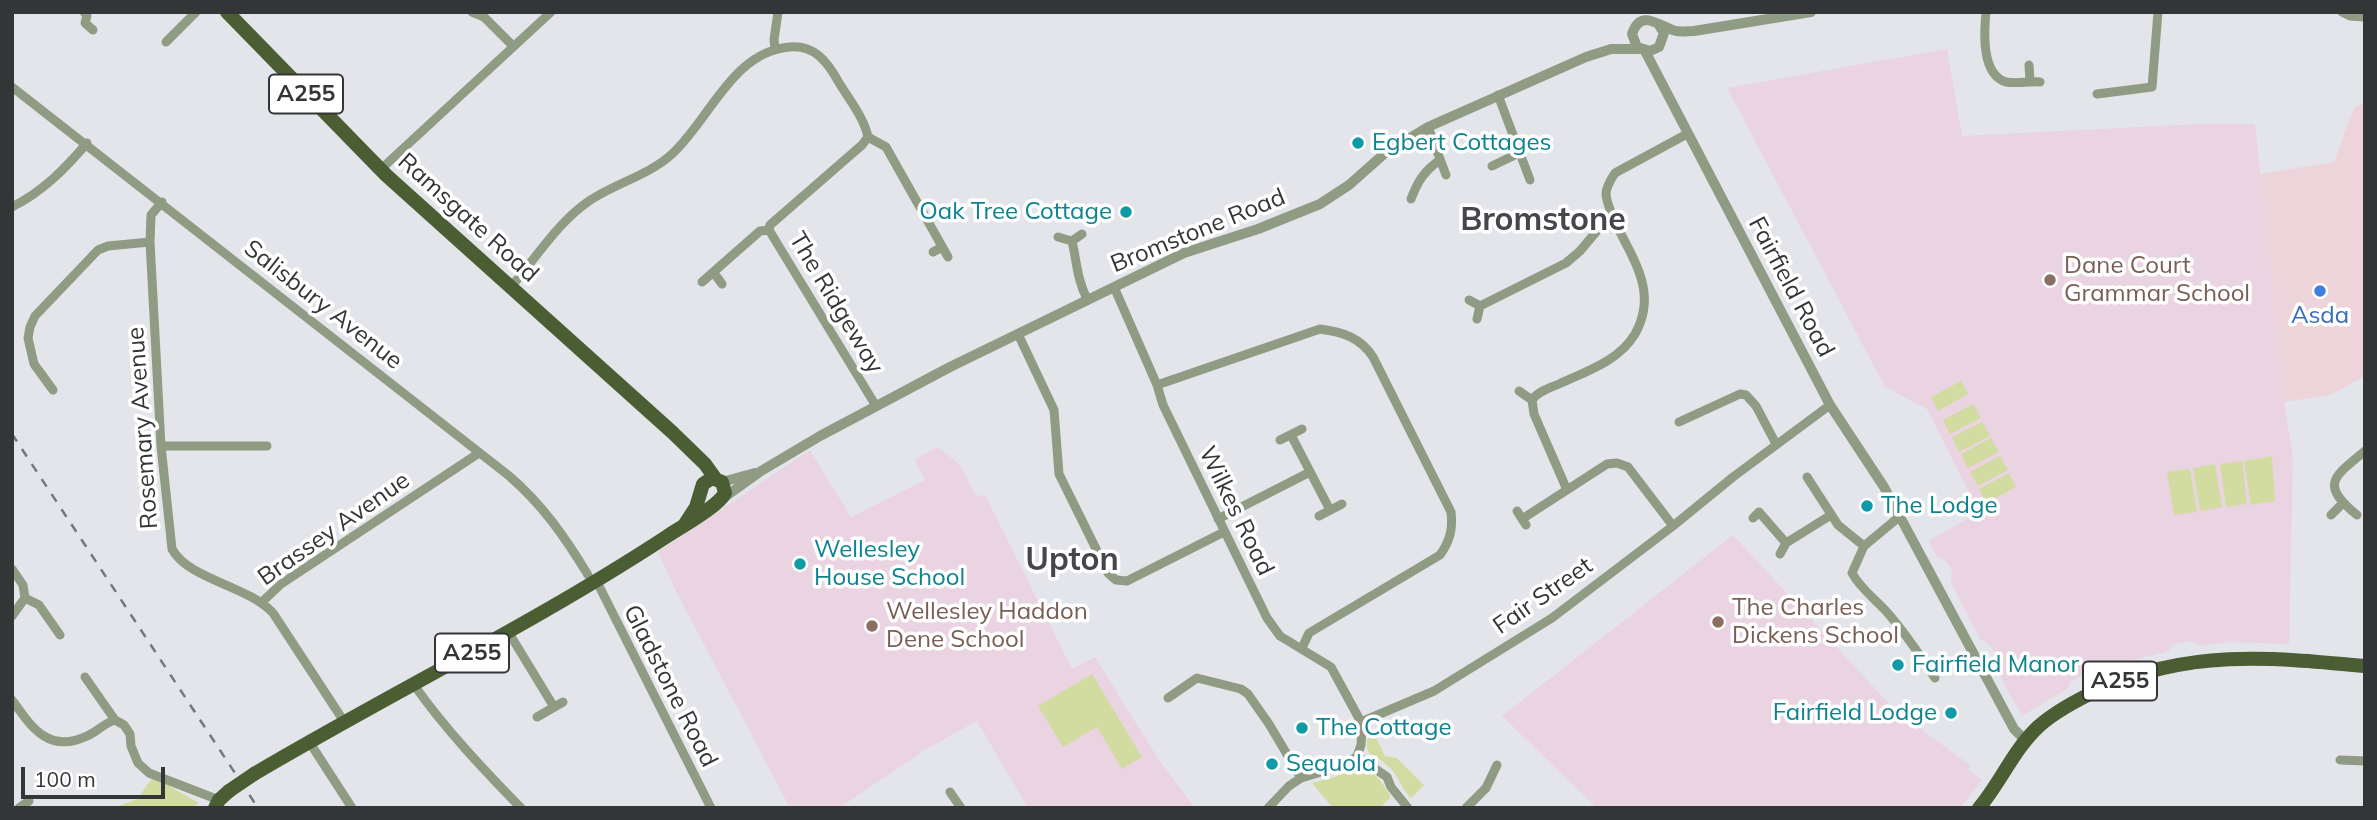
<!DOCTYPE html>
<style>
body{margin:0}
#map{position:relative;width:2377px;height:820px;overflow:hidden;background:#e3e5ea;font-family:Mulish,sans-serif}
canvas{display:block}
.frame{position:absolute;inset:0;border:14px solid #343536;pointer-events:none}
.scale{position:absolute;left:21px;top:767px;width:144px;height:32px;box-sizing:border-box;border:4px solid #343536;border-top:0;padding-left:9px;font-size:21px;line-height:24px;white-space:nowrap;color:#343536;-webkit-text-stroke:5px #fff;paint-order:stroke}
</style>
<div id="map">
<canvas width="2377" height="820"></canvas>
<div class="frame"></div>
<div class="scale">100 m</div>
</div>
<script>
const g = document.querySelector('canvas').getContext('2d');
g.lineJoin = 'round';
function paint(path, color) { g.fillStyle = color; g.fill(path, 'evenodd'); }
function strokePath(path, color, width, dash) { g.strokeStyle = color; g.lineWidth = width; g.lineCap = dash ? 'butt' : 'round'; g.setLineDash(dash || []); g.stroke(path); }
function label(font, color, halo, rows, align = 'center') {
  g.font = font + ' Mulish,sans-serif'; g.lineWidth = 7; g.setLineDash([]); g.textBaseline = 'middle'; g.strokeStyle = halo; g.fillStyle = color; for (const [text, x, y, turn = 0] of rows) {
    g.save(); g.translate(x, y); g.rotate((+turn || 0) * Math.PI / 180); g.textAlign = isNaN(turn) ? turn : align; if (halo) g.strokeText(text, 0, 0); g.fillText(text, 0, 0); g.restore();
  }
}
paint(new Path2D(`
 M2365,102V376L2330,395L2284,402L2260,174L2334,162L2354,108Z`), '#edd4db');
paint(new Path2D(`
 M1947,49L1962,136L2199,124H2255L2284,402L2293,457L2289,644L2229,642L2201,646L2192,641L2175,644L2167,652L2136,659L2086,679L2080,676L2070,682L2067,689L2022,716L1996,669L1998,659L1990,645L1980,639L1951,583L1952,571L1947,562L1937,557L1929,541L1979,512L1927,409L1885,387L1727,88Z
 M938,447L959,464L977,496L985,495L1072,669L1095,657L1157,757L1195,808H1028L977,721L928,748L839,808H790L678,595L658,552L810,450L851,517L925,480L914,460Z
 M1733,535L1894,709L1971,766L1968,770L1982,780L1960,808H1597L1502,716Z`), '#ead4e1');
paint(new Path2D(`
 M1961,381L1968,394L1938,411L1931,397Z
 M1973,404L1981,418L1950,434L1943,420Z
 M1982,422L1990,436L1959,452L1952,437Z
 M1991,438L1999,452L1968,468L1961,454Z
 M2000,456L2008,470L1978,486L1970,472Z
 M2272,456L2275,501L2251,505L2244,461Z
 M2242,461L2247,504L2226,507L2220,464Z
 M2215,464L2222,507L2200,511L2193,468Z
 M2190,469L2197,512L2174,515L2167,472Z
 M2009,473L2016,487L1986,503L1979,489Z
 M1092,674L1142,757L1122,769L1097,727L1063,747L1038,706Z
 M1370,725L1385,756L1397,758L1424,785L1411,798C1402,789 1399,778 1391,769C1371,747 1362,764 1370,725Z
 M1354,766C1373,767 1382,782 1391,797L1380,808H1333L1312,783L1335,777Z
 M153,777L199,803L191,808H113L137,799Z`), '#d2dba0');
strokePath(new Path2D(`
 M84,12L87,16L85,23L93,30
 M472,12L484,17L513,46
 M1986,12C1984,32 1981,74 2006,82C2017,84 2029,81 2040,82
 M2342,12L2350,16L2365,17
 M166,42L196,12
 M775,48L774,40L778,12
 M2029,65L2030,81
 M12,87L508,475C542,504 565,537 588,575
 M2097,94L2152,87L2158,12
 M1498,95L1530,180
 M1428,127L1446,175
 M868,137L886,147L948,257
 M1492,166L1519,153
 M380,170L551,12
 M1411,199C1418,181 1424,171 1440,160
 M162,202L151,215L150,242L161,446L172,549C189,580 247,585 273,613L345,723
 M12,207C42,192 65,169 87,143
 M1058,237L1072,241L1082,234
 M1072,241C1077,263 1077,279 1087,299
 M933,252L942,247
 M714,273L722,284
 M702,282L760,231L769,230
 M511,287C535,259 558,222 589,201C615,183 648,176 672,154C710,119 733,51 790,47C814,45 827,61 838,81C848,98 864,117 868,137L862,145L770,225L769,230L876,406
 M1114,287L1157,385L1163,405L1267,618L1280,636L1331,667L1361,722L1362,730L1361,745L1357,756L1345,765L1301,778L1289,786L1268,808
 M1469,300L1480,306L1477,319
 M1480,306L1566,263L1580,251L1601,226L1613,217
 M1018,334L1054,410L1059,474L1108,573L1116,580L1127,581L1224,532
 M1157,385L1320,329C1342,332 1360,337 1373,357L1451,512C1453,529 1450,541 1440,555L1309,633L1302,648
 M53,390L34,364L28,338L30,327L35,316L98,250L108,246L150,242
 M1519,391L1532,400
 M1679,422L1740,394L1746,395L1756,406L1776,444
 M1291,435L1330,510
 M1280,440L1302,429
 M161,446H267
 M1807,477L1838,525L1864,546
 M1567,490L1534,414L1532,400C1538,391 1550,388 1559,384C1587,371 1619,361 1635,334C1658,293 1634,261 1616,224C1612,215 1606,202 1606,193C1607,185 1611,179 1615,173L1687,134
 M1517,511L1526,525
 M2331,515L2343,503
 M2357,515C2319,484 2334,477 2365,451
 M1319,516L1342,504
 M1899,517L1864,546L1852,573C1860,588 1874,598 1885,610C1904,631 1920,655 1935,678
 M1753,518L1759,512L1786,543
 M1218,519L1310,472
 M1522,519L1607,464L1617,463L1628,467L1673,526
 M1780,554L1786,543L1831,515
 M12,569L23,585L25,598L12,616
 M596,580L711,808
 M25,598L39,605L60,635
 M262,602L281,584L479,453
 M509,633L554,707
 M85,677L115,720
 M414,685C446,730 483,769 521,808
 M1168,698L1197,678L1241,689L1248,694L1269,724L1301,778
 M12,700C32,728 49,754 87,736C97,732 104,723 115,720L124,725L130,734L131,746L138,763L149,773L219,800
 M537,717L563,702
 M1361,722L1434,691L1552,618L1673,526L1733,477L1830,405
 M310,743L352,808
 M1357,756L1387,777L1391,787L1408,808
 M2340,760L2365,761
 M950,792L961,808
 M19,808L29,801
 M1466,808L1486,788L1497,765`), '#8f9b83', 9);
strokePath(new Path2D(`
 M1659,25L1664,33L1659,47L1650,51L1637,47L1632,34C1641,7 1659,27 1676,31C1681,32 1688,31 1694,31L1811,12
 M1645,51L1830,405L1884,487L2014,729L2025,740
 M722,482L755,473
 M722,499L761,471L820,436L950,367L1184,253L1258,229L1320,204L1349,185L1384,154L1428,127L1586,57L1611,49H1640`), '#8f9b83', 10);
strokePath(new Path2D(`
 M227,12L386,175L672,432L705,464L715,478
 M254,774C391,693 533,624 666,537C681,527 718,507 725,493L722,482L712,478L703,484L696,507L685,524
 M215,808L219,800L229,791
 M1979,808C2001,782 2013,750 2039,726C2056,711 2077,700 2098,690C2187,649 2270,657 2365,666`), '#4a5d33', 14);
strokePath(new Path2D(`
 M12,434L258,808`), '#757779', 2.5, [9, 9]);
strokePath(new Path2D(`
 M229,791L254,774`), '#4a5d33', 14);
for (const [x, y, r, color] of [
 [1358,143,7,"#0f9aa8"],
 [1126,212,7,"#0f9aa8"],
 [2050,280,7,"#8d6e63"],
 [2320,291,7,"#3f7fe0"],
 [1867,506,7,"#0f9aa8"],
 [800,564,7,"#0f9aa8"],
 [1718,622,7,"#8d6e63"],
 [872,626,7,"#8d6e63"],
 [1898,665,7,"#0f9aa8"],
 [1951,713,7,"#0f9aa8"],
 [1302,728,7,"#0f9aa8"],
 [1272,764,7,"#0f9aa8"]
]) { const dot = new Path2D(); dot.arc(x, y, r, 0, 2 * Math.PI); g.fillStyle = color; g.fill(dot); strokePath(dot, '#fff', 2.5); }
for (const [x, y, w] of [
 [306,94,74],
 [472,653,74],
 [2120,681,74]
]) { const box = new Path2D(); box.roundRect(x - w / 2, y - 19.5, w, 39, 5); g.fillStyle = '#fff'; g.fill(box); strokePath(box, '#343536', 2); }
label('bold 23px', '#343536', null, [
 ["A255",306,94],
 ["A255",472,653],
 ["A255",2120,681]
]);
label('24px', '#0d838f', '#fff', [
 ["Egbert Cottages",1372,143],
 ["Oak Tree Cottage",1112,212,"right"],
 ["The Lodge",1881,506],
 ["Wellesley",814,550],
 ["House School",814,578],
 ["Fairfield Manor",1912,665],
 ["Fairfield Lodge",1937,713,"right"],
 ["The Cottage",1316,728],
 ["Sequola",1286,764]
], 'left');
label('24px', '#343536', '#fff', [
 ["Ramsgate Road",468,218,42],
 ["Bromstone Road",1198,231,-22],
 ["Fairfield Road",1791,287,62],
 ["The Ridgeway",836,303,59],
 ["Salisbury Avenue",323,305,38],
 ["Rosemary Avenue",143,428,-94],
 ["Wilkes Road",1236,511,64],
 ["Brassey Avenue",334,529,-35],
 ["Fair Street",1543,596,-35],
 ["Gladstone Road",670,686,63]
]);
label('24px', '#785e54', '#fff', [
 ["Dane Court",2064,266],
 ["Grammar School",2064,294],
 ["The Charles",1732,608],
 ["Dickens School",1732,636],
 ["Wellesley Haddon",886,612],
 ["Dene School",886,640]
], 'left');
label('24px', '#366cbe', '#fff', [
 ["Asda",2320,316]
]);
label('bold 32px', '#45464a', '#fff', [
 ["Bromstone",1543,220],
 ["Upton",1072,560]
]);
</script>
